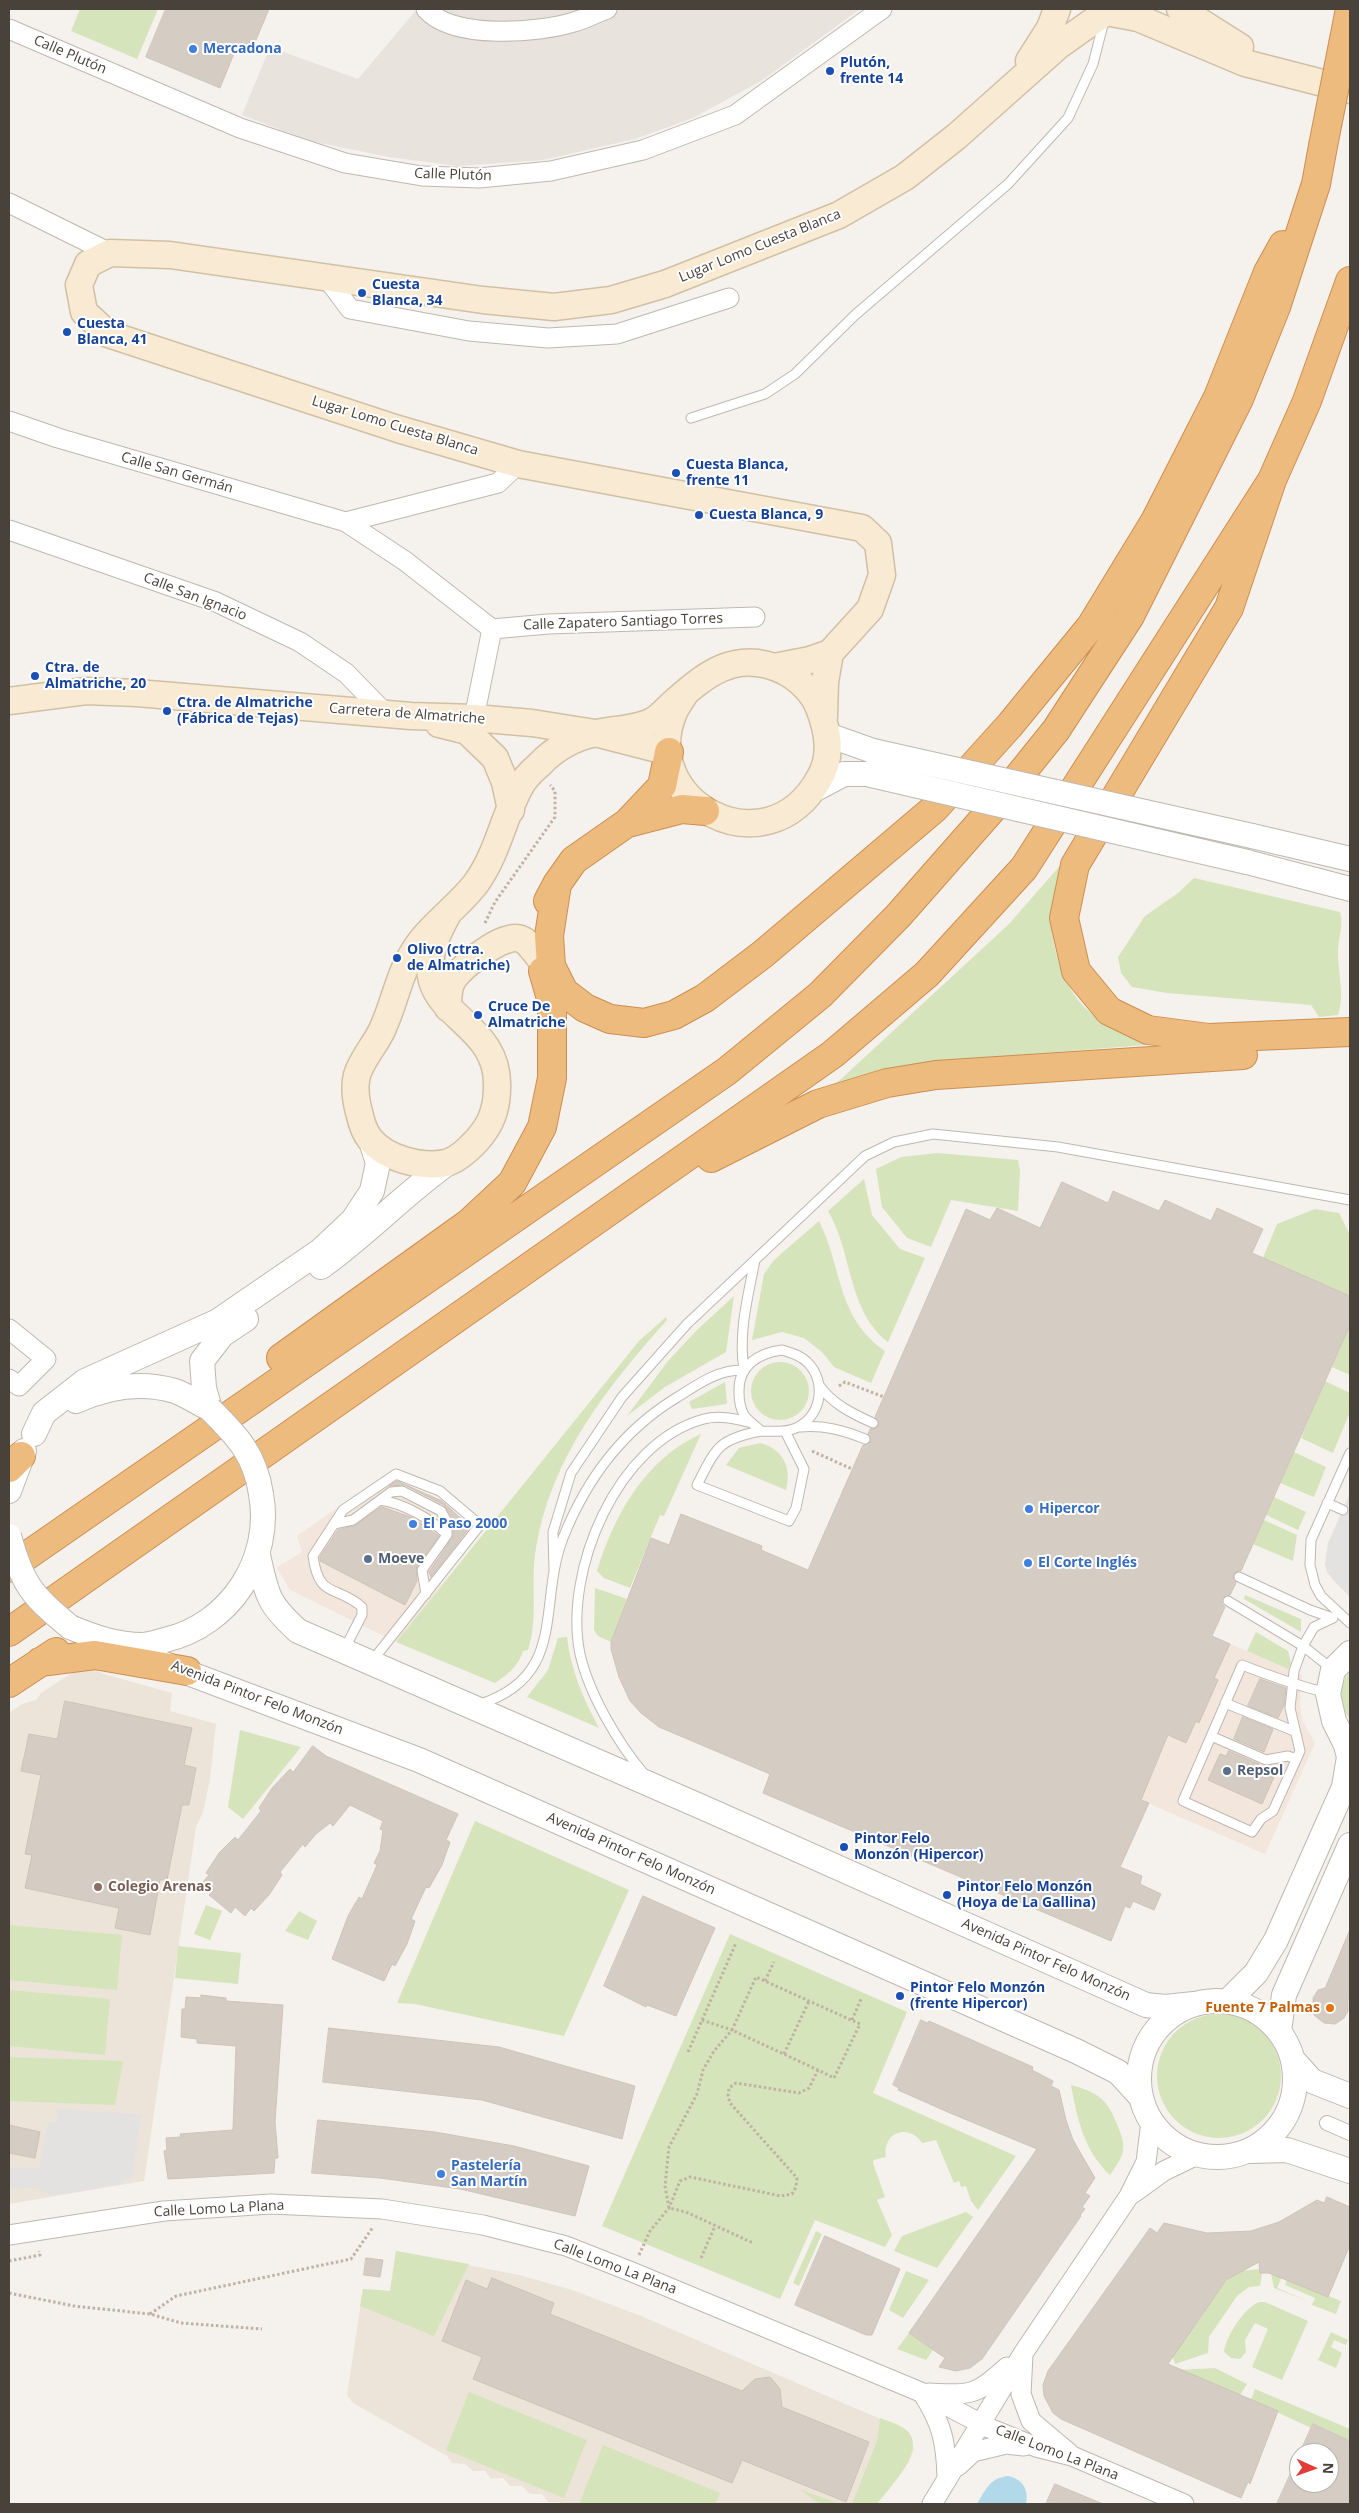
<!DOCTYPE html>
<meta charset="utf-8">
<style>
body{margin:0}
#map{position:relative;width:1359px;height:2513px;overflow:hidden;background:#f5f1ed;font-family:"Open Sans",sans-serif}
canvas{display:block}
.frame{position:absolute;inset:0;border:10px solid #49423b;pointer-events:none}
.north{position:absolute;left:1289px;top:2443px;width:50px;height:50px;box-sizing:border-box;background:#fff;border:1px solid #b6b3b1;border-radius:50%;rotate:92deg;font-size:14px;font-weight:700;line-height:20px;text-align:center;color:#49423b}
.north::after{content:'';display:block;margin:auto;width:18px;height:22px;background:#e13c38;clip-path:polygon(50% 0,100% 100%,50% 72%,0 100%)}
</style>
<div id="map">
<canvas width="1359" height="2513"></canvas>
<div class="frame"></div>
<div class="north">N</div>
</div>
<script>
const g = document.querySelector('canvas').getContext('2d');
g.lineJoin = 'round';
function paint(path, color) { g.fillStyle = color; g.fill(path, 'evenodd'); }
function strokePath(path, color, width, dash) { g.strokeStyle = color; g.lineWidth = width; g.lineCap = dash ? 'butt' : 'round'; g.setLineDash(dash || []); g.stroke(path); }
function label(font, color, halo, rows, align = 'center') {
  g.font = font + ' "Open Sans",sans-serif'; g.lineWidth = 4; g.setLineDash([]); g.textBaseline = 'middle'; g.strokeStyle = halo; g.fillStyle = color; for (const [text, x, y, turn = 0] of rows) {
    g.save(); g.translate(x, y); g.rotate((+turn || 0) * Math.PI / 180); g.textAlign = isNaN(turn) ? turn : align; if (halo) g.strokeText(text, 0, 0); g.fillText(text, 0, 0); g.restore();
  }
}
paint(new Path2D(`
 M417,9H860L761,81L693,118L635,139L543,160L457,166L389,157L310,141L242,115L270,47L358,79Z`), '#e8e3dc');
paint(new Path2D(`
 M394,1479L442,1501L472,1529L432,1576L442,1584L396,1642L290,1590L277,1567L302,1552L297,1536L340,1506L346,1515Z
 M1212,1636L1302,1675L1300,1706L1303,1722L1315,1743L1265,1854L1141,1800Z`), '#f3e6dc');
paint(new Path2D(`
 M84,1665L104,1674L172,1693L170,1711L216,1724L210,1779L203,1812L196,1827L144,2181L9,2204V1713L22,1704L36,1700L41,1693Z
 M396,2251L519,2275L572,2290L641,2316L906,2430L914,2449L909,2462L877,2504H562L559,2502H548L542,2494H530L522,2486H510L503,2478L491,2479L485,2471H473L465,2464L452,2463L447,2456L353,2403L347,2395L363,2289L390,2291Z`), '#ece4d9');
paint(new Path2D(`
 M80,9H158L137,59L71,31Z
 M1064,861C1060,875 1055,889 1053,902C1047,938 1062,991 1092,1014C1111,1029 1136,1035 1158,1044L968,1059L828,1091L1009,924Z
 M1194,878L1340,912C1344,925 1338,938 1338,952C1338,974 1345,994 1338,1015L1319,1017L1311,1005L1167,993L1132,987L1121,973L1118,957L1145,916L1178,893Z
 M938,1153L1018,1160L1020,1171L1018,1211L951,1200L931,1247L907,1238L882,1207L876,1169L901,1157Z
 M864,1179L872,1215L900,1249L925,1258L888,1342C847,1310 853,1253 828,1211Z
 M1315,1209L1339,1213L1350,1235V1296L1263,1258L1277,1224Z
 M819,1221C843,1269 836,1317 885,1351L871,1383L834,1367L822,1352L804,1338L782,1332L752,1340L764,1274L774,1260Z
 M734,1296L726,1352L665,1387L627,1416L668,1361L698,1329Z
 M666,1317L667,1320C608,1386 551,1457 536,1548C530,1581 539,1618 528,1650L523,1651C518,1667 508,1674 495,1683L396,1642L639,1341Z
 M1350,1325V1375L1332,1367Z
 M751 1391a29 29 0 1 1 58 0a29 29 0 1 1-58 0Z
 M1325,1381L1350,1393V1412L1333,1453L1301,1438Z
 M725,1382L727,1404L692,1409L689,1402Z
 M701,1434L664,1516L660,1515L630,1588L604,1578L597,1571C614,1515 646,1458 701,1434Z
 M760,1443C783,1449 792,1467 786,1490L726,1465L739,1448Z
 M1294,1452L1326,1467L1314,1497L1280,1483Z
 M1274,1497L1306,1512L1298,1530L1266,1515Z
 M1264,1520L1297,1535L1293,1561L1253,1544Z
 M595,1588L627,1599L611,1642L598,1636L594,1630Z
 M1245,1595L1301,1619V1632L1244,1599Z
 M1256,1632L1288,1651L1291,1664L1288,1669L1247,1651Z
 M567,1637C571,1671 583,1698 599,1728L527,1697L548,1670L558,1638Z
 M1350,1671V1719C1339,1705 1338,1685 1350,1671Z
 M240,1730L301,1747L243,1819L228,1807Z
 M475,1821L629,1890L564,2036L415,2004L397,2003Z
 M206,1905L222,1911L210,1940L194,1934Z
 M299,1911L317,1921L308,1940L285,1931Z
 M9,1925L122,1935L117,1990L9,1980Z
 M730,1934L907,2012L873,2093L1016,2156L978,2210L971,2201L966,2186L961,2187L959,2181L954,2183L936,2140L922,2143C909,2123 882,2132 886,2157L874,2160L873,2163L885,2197L877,2200L892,2235L885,2247L815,2220L780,2299L602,2226Z
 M178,1946L241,1953L238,1984L175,1978Z
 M9,1990L110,1999L105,2055L9,2046Z
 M1157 2076a62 62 0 1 1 124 0a62 62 0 1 1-124 0Z
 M9,2057L123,2061L115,2105L9,2101Z
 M1071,2085C1096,2092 1107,2098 1116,2122C1127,2147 1126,2153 1110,2175C1084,2151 1077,2118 1071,2085Z
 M966,2212L973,2217L937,2268L894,2251L902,2236Z
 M816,2231L822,2234L799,2286L793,2283Z
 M396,2251L469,2264L434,2336L360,2306L363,2289L390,2291Z
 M1260,2269L1262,2273L1260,2286L1249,2287L1237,2296L1209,2337L1208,2353L1175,2364L1169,2342L1232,2275L1242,2271Z
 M906,2271L929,2280L903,2318L889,2310Z
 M1271,2273L1283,2274L1277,2288L1308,2301L1274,2288Z
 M1288,2276L1290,2281L1341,2301L1336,2314L1312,2305L1315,2298L1285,2285Z
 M1259,2302H1265L1308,2321L1282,2380L1252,2367L1268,2329L1255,2323L1245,2340L1246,2352L1240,2359L1231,2358L1224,2352C1226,2336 1244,2308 1259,2302Z
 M1331,2332L1348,2340L1346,2345L1334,2340L1331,2347L1342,2353L1336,2368L1318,2360Z
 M909,2333L933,2350L926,2360L897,2349Z
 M1215,2368L1247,2384L1240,2395L1177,2370Z
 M1255,2389L1350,2429V2441L1313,2424L1311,2428L1251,2400Z
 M469,2392L587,2440L564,2498L446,2450Z
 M880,2418C888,2421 898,2424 905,2429C930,2448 889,2488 877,2504H852L877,2441Z
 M603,2445L720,2493L715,2504H579Z
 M799,2489L840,2504H820Z`), '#d6e4bb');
paint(new Path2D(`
 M1350,1493V1597L1334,1581L1327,1572L1325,1564L1328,1543Z
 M57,2109L142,2114L132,2178L122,2180L121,2184L52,2196L36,2188L9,2189V2168H39L48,2122H56Z`), '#e4e2e0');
paint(new Path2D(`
 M1008,2476C1023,2479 1029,2490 1026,2504H977C986,2489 990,2478 1008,2476Z`), '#b2d9e9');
const building = new Path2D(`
 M166,9H269L251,52L237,46L220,88L146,57Z
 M1062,1182L1108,1203L1113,1191L1159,1211L1165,1200L1211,1221L1217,1208L1263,1229L1252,1253L1350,1296V1325L1241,1571L1236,1572L1233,1575L1236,1583L1230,1595L1222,1598V1604L1225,1607L1212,1636L1230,1644L1214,1678L1218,1680L1199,1723L1196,1721L1186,1743L1168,1735L1141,1800L1149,1803L1120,1867L1142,1876L1140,1884L1161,1894L1154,1910L1133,1901L1130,1908L1125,1906L1111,1941L763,1793L770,1774L659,1727L641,1713L630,1701L619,1677L611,1649V1642L651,1538L669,1545L681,1514L762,1546L761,1550L808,1570L863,1445L871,1442L868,1434L870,1429L876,1428L879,1425L875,1417L966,1209L990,1220L997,1208L1040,1228Z
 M397,1481L442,1501L470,1527L431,1577L429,1572L453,1537V1519L444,1505L405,1485L389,1486Z
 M382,1507L413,1518L439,1536L417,1566V1581L405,1605L320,1561V1557L338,1530L356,1525Z
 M1260,1679L1286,1688L1284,1705L1278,1718L1248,1706Z
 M65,1701L192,1728L184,1765L196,1768L189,1805H182L167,1880H160L150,1935L115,1928L119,1908L25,1888L32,1855L25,1854L41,1775L21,1771L29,1734L57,1739Z
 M1243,1717L1273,1729L1264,1752L1234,1739Z
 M313,1746L326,1756L458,1814L446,1840L450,1842L442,1865L429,1888L426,1887L411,1919L415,1921L407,1944L395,1966L392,1964L384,1981L332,1959L348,1916L359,1897L362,1899L377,1865L374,1863L380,1851L383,1830L380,1829L383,1821L350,1805L333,1826L330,1823L316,1834L305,1847L303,1844L280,1872L282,1875L269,1895L254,1911L251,1908L245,1916L235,1907L231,1913L209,1895L214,1890L203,1882L209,1875L206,1873L219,1853L235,1837L238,1840L261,1811L259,1808L272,1788L290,1769L293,1772Z
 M1229,1751L1259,1764L1256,1770L1274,1777L1262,1804L1208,1780L1220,1754L1226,1756Z
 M643,1896L715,1928L676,2016L647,2005L646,2007L604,1986Z
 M1350,1930V1998H1348V2011L1344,2018L1335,2024L1324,2023L1314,2015L1313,1998L1318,1990L1325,1988Z
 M201,1995L226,1998V2001L283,2005L275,2122L278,2158H275L274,2173L168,2179L164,2151L167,2150L166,2138L181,2137L180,2134L233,2130L236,2046L197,2043V2039L181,2037L182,2009H185L186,1997L201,1998Z
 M921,2020L927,2023L929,2021L1033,2067L1032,2070L1053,2081L1051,2086L1059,2090L1066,2120L1073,2140L1095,2178L1085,2193L1090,2196L1082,2207L1085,2209L1080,2215L1081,2216L982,2359L970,2368L956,2371L939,2367L945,2358L909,2333L1037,2149L950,2113L898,2090L899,2088L893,2085Z
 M329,2028L499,2047L635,2086L622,2139L482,2100L323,2082Z
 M318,2120L435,2132L514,2146L589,2166L575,2216L460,2189L380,2178L312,2173Z
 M9,2125L40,2132L35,2158L9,2153Z
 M1327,2197L1350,2207V2245L1328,2297L1269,2273H1260L1259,2262L1226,2280L1168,2364L1278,2411L1250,2484L1248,2482L1241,2498L1061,2419L1053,2413L1044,2396L1043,2385L1048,2371L1150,2228L1157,2233L1164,2223L1207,2233L1251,2231L1279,2222L1317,2200L1324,2203Z
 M825,2236L900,2269L872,2335H866L795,2305Z
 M366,2258L383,2260L380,2277L364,2275Z
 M492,2278L554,2303L550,2314L742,2391L755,2379L770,2377L780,2389L782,2407L869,2442L846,2502L742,2460L732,2483L473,2379L482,2357L442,2341L466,2280L487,2289Z
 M1313,2424L1350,2441V2504H1277ZM1299,2453H1329V2483H1299Z
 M1055,2484L1103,2504H1046Z`);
paint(building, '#d5ccc4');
strokePath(building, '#cfc3b8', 1);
const service = new Path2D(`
 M691,418L765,394L795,374L855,315L1008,184L1068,118L1093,64L1104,21
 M782,1350C791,1353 800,1355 807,1362C827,1381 822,1416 796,1428C785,1433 773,1431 761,1431C756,1426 748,1421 744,1415C740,1408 739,1400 739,1392C738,1365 759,1353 782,1350Z
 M819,1385C832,1404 853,1414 873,1423
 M800,1427C824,1425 843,1430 865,1439
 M761,1431C718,1439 716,1448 697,1485L789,1521L796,1508L804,1469L785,1431
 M1350,1453L1311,1540L1310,1565L1315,1585L1321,1596L1350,1623
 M380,1500C402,1503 432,1519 447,1535
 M1327,1503L1343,1510
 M334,1524L353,1520L391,1492L402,1491L441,1511L447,1522V1535L422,1570L426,1594
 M554,1571L553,1532L571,1473L622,1397L687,1324L755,1260L865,1156L894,1142L933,1134L1058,1147L1350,1200
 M1239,1577L1310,1610L1333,1618
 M1228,1601L1303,1646L1332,1669
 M344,1650L362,1615V1607C336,1584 319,1600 313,1556L343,1510L396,1474L440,1491L480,1525L372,1661
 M1327,1693C1296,1685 1272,1677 1242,1665L1183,1801L1252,1832L1261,1819L1273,1811L1300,1751L1290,1708L1294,1671L1303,1646L1314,1627L1333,1618
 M1225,1703L1294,1731
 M478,1705C569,1676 537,1605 563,1538C586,1480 622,1431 676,1398C697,1385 718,1369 744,1370C738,1332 748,1297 755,1260
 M1211,1736L1266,1760L1288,1756L1296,1759
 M644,1774C618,1743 589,1694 580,1654C563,1572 617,1442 704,1419C720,1415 737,1419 752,1423`);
const pedestrian = new Path2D(`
 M1327,2123L1350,2133`);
const minor = new Path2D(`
 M426,9C453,40 538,33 574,22C585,19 596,13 607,9
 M9,29L240,128L345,163L422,176L479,178L551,171L643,150L735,115L882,9
 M9,203L110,253
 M327,278L350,309L469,331L548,338L617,334L729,298
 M9,421L58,438L346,522L498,483L518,464
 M346,522L405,561L492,629
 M9,530L216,602L300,642L346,673L386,714
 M492,629L548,624L755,617
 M474,718L492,629
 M9,1329L46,1359L19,1386L9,1379
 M1132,2194L1164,2171L1195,2156
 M9,2235L164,2211L271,2204L382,2209L483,2225L566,2246L632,2272L923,2393L989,2428L1036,2447L1072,2456L1184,2504
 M1023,2355L1021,2394L1031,2421L1069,2453
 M929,2393C972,2395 975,2396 1007,2367
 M923,2394C942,2424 946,2442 947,2477
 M958,2466L973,2452L1006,2444L1024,2446
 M932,2504L1024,2352L1129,2196L1146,2162L1151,2122`);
const tertiary = new Path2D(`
 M828,735L873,751
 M810,792L844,774H867
 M1252,836L1350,859
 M1247,862L1350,889
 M321,1267C366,1235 403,1195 448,1163
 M76,1401C107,1387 141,1381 175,1391C186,1395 198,1403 210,1409
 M210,1409L204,1388L202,1361L222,1335L246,1319
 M34,1434L44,1413L85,1381L218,1321L320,1251L353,1220L372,1191L378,1163L371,1141
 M9,1491L24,1451
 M258,1555C267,1595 267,1603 298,1631L711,1811L1146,2005L1165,2007L1194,2004
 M70,1627C94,1637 116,1645 143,1645C150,1644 158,1642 165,1640C230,1625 273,1559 261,1494
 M106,1642L419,1760L1076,2051L1118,2072L1140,2096
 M1139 2079a78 78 0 1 1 156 0a78 78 0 1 1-156 0Z
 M1228,2001L1256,1973L1276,1940L1344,1787L1349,1757L1346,1745L1334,1721L1328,1694L1333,1670L1350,1653
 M1279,2031L1284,1995L1350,1845
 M1294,2061L1312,2081L1350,2096
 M1251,2151L1287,2150L1350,2171`);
const secondary = new Path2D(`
 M1180,9L1240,47
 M1106,12L1138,18L1245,63L1350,90
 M1029,61L1050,28L1057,9
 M774,667L810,660L830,653L870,609L882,575L878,543L862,528L518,464L398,429L108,334L84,312L79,285L88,264L110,253L170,255L483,300L554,307L611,300L665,284L839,215L905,177L957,136L1058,46L1106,12
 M9,701L86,691L137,693L411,716L474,718L532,723L595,733L669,752
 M824,717L825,682L830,653
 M439,724L467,731L495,758L505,782L511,810
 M448,914C387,1018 501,1008 497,1088C497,1102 494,1117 485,1130C477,1142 460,1159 446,1163C422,1168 386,1159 370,1139C364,1132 361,1121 359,1112C356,1101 354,1087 357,1075C362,1059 375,1045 382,1030C397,998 398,971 421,941C437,920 461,904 477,882C498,852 503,818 520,787C524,779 532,771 539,765C554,749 575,737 597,733C614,729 631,730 648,723C657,720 664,712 671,705C705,675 735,648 784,671C798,678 813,692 819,708C828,731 833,756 819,779C766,873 636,801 674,712C677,705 682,699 686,692
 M448,1008C448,999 448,986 454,978C464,965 504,932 521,939C529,942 534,952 540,958`);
const motorway = new Path2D(`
 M1350,281L1307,401L1272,480L1229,608L1075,865L1064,918L1076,971L1109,1011L1148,1030L1209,1038L1350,1032
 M628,823L682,809L705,811
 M557,884L549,936L551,966L564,992L585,1008L610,1019L644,1023L674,1015L705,998L763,954L935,808L1010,725L1091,626L1155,521L1218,397L1268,272L1283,245
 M548,901L557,884L574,860L627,823L662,786L669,752
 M711,1158L818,1104L887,1083L936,1075L1243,1055
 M281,1358L469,1223L512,1183L542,1127L552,1078V1002L543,971
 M9,1468L21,1456
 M9,1568L727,1071L820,995L898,916L994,807L1056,730L1130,616L1239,399L1276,307L1316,184L1323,146
 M9,1632L833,1054L927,974L1024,868L1272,480
 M40,1662L95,1655L187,1671
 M9,1683L56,1652`);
strokePath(service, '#bfb8b0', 11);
strokePath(pedestrian, '#bfb8b0', 16);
strokePath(minor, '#bfb8b0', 21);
strokePath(tertiary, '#bfb8b0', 26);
strokePath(secondary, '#d1c0a4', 29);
strokePath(motorway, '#cc8f50', 30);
strokePath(new Path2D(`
 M485,923L495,902L555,817V791L550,785
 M839,1386L845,1382L884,1397
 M812,1451L852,1469
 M765,1981L774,1962
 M702,2020L732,2030L714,2051L703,2070L697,2094L669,2147L665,2186L669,2208L686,2212L753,2243
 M852,2020L861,1999
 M688,2052L736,1943
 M784,2054L809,2001
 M639,2255L650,2231L669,2208L680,2181L690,2177L781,2196L792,2194L796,2187L797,2178L730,2103L728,2096L729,2088L736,2083L799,2093L809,2088L818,2070L834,2078L860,2024L756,1977L732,2030L818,2070
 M701,2258L715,2226
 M9,2261L40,2255L39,2251
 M9,2293L74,2306L150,2314L181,2323L262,2329
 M150,2314L176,2296L351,2259L373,2227`), '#bfb2a3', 3, [2.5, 2.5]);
strokePath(service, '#fff', 9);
strokePath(pedestrian, '#fff', 14);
strokePath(minor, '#fff', 19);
strokePath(tertiary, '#fff', 24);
strokePath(secondary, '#f9ebd3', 26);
strokePath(motorway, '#eebb7f', 28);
const tertiaryBridge = new Path2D(`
 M873,751L1252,836
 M867,774L1247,862
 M210,1409C237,1436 255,1454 261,1494
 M9,1536C22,1584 32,1596 70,1627`);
const motorwayBridge = new Path2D(`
 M1323,146L1350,9`);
strokePath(tertiaryBridge, '#bfb8b0', 26, []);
strokePath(motorwayBridge, '#cc8f50', 30, []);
strokePath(tertiaryBridge, '#fff', 24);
strokePath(motorwayBridge, '#eebb7f', 28);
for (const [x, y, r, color] of [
 [193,49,5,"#3f7fe0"],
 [830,71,5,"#1a4fb4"],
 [362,293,5,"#1a4fb4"],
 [67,332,5,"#1a4fb4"],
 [676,473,5,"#1a4fb4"],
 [699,515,5,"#1a4fb4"],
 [35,676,5,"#1a4fb4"],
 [167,711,5,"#1a4fb4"],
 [397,958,5,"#1a4fb4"],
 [478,1015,5,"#1a4fb4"],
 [1029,1509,5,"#3f7fe0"],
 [413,1524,5,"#3f7fe0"],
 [368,1559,5,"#5c6f8a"],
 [1028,1563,5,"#3f7fe0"],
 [1227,1771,5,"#5c6f8a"],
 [844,1847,5,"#1a4fb4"],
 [98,1887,5,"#8d6e63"],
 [947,1895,5,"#1a4fb4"],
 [900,1996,5,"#1a4fb4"],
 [1330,2008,5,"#e8710a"],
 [441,2174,5,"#3f7fe0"]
]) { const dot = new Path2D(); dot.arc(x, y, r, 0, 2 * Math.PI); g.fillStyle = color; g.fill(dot); strokePath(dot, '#fff', 2); }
label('bold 14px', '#366cbe', '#fff', [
 ["Mercadona",203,49],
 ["Hipercor",1039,1509],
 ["El Paso 2000",423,1524],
 ["El Corte Inglés",1038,1563],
 ["Pastelería",451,2166],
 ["San Martín",451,2182]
], 'left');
label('14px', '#49423b', '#fff', [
 ["Calle Plutón",70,55,23],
 ["Calle Plutón",453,175,2],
 ["Lugar Lomo Cuesta Blanca",760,246,-22],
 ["Lugar Lomo Cuesta Blanca",395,426,17],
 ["Calle San Germán",177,473,16],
 ["Calle San Ignacio",195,597,21],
 ["Calle Zapatero Santiago Torres",623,622,-2],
 ["Carretera de Almatriche",407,714,4],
 ["Avenida Pintor Felo Monzón",257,1698,21],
 ["Avenida Pintor Felo Monzón",631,1854,24],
 ["Avenida Pintor Felo Monzón",1046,1960,24],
 ["Calle Lomo La Plana",219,2209,-3],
 ["Calle Lomo La Plana",615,2267,21],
 ["Calle Lomo La Plana",1057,2453,21]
]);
label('bold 14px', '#164399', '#fff', [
 ["Plutón,",840,63],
 ["frente 14",840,79],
 ["Cuesta",372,285],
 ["Blanca, 34",372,301],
 ["Cuesta",77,324],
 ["Blanca, 41",77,340],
 ["Cuesta Blanca,",686,465],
 ["frente 11",686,481],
 ["Cuesta Blanca, 9",709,515],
 ["Ctra. de",45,668],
 ["Almatriche, 20",45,684],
 ["Ctra. de Almatriche",177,703],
 ["(Fábrica de Tejas)",177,719],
 ["Olivo (ctra.",407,950],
 ["de Almatriche)",407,966],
 ["Cruce De",488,1007],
 ["Almatriche",488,1023],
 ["Pintor Felo",854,1839],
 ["Monzón (Hipercor)",854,1855],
 ["Pintor Felo Monzón",957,1887],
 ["(Hoya de La Gallina)",957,1903],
 ["Pintor Felo Monzón",910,1988],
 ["(frente Hipercor)",910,2004]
], 'left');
label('bold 14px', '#4e5e75', '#fff', [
 ["Moeve",378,1559],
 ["Repsol",1237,1771]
], 'left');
label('bold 14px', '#785e54', '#fff', [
 ["Colegio Arenas",108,1887]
], 'left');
label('bold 14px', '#c56008', '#fff', [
 ["Fuente 7 Palmas",1320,2008]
], 'right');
</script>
